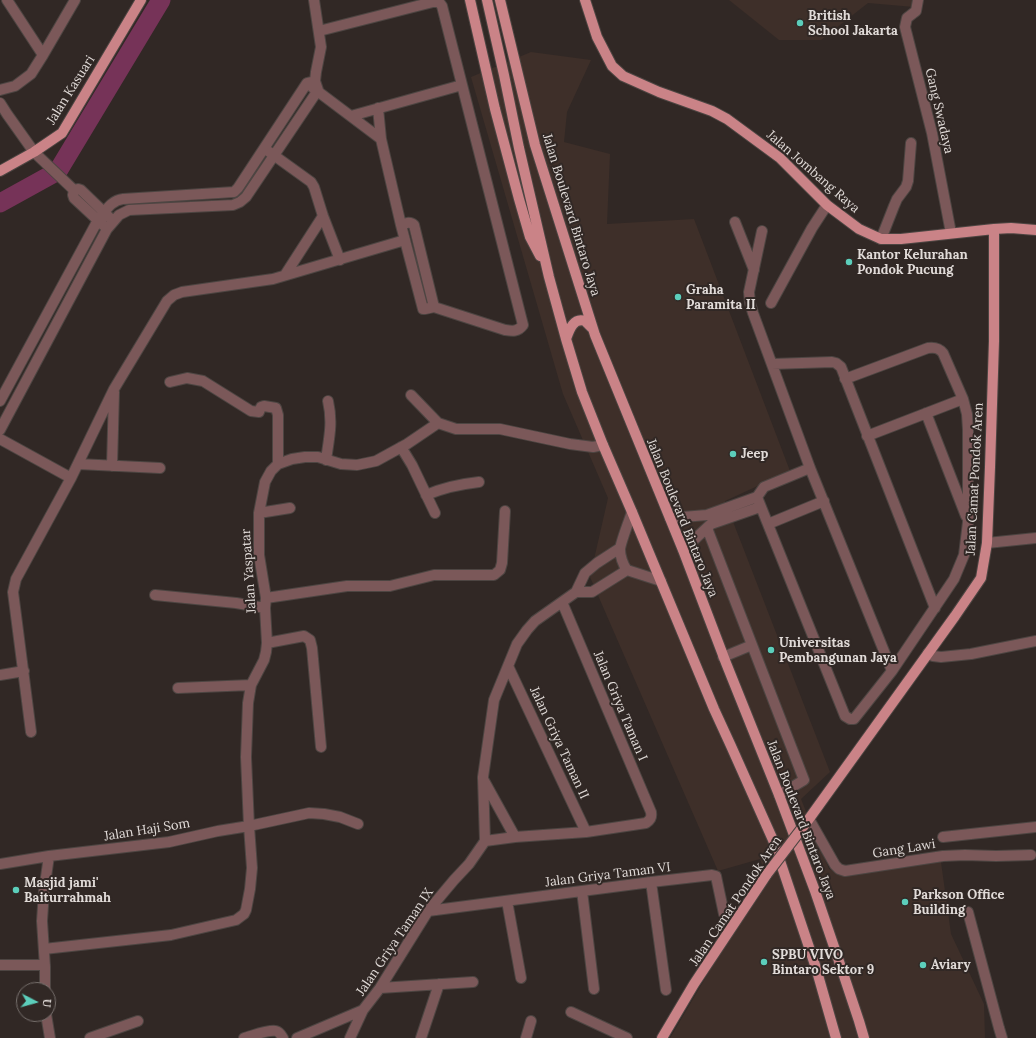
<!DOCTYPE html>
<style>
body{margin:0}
#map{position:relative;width:1036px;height:1038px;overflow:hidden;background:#312825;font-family:Lora,serif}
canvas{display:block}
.north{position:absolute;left:16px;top:982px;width:40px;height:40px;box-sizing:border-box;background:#312825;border:1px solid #77706d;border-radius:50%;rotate:96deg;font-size:11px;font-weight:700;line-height:16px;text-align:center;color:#e1dbd8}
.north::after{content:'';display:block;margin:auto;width:14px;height:18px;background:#5ccebb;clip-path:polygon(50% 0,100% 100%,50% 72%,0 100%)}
</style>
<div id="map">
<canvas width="1036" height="1038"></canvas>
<div class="north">U</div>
</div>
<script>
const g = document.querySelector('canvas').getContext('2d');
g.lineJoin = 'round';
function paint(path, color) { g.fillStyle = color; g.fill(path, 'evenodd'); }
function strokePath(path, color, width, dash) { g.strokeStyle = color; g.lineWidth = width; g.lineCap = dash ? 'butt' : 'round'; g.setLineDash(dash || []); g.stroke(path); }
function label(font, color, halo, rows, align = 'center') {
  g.font = font + ' Lora,serif'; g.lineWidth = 4; g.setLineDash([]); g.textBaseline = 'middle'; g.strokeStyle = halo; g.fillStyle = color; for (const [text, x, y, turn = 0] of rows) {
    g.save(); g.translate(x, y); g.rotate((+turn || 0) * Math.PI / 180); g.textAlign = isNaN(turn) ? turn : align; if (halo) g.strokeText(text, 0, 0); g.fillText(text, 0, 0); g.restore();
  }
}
paint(new Path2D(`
 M729,0H915L914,7L868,3L821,40H779Z
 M531,52L591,60L567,112L564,142L610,154L607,224L694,219L790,471L725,501L830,772L801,799L829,869L844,875L940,855L951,934L984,1004L985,1038H670L766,875L760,859L718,871L590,577L608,498L563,394L471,77Z`), '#3e2f29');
strokePath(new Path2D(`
 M0,203L58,171L161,0`), '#763358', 19);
const minor = new Path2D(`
 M7,0L43,55
 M918,0L916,11L907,18L905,27L932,133L951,233
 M319,31L433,2H439L442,6L523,325C518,332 512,331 505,330L434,307L425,309H423L401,225L381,139L378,108
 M312,87L381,139
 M0,90L15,86L31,74L43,55L75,0
 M0,103L7,114L34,152L74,190L78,189L81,190L109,217
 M351,116L462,85
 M268,151L311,182L314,187L323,216L340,260
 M74,190L73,195L74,198L103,225
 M735,222L754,270
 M401,225C406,223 410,221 414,225L434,307
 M762,231L749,292L750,303L753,313L810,468L892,671
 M881,239L894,206L897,199L906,187L908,181L911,143
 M285,275L323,216
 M771,303L812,228L827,205
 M772,364L832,362L836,363L841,367L935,608
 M170,382L187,378L203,381L251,411L259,412L261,407L264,406L276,408L278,415V464
 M411,395L438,423
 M0,401L98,220C105,212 111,200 123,199L234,192L238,188L307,83L315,81
 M926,413L966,516
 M0,430L107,229L119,215L129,210L233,205L240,202L246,197L318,90L315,81L316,72L321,47L314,0
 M867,436L963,399
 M0,439L71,478
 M401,447L412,465L435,513
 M326,460C329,438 333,423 328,401
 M78,464L160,468
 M112,466L114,392
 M426,495C443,488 460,484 479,482
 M757,497L845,716L850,719H854L892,671L954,579L964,555L968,522V430L967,414L963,399L943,353C939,348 935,347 928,348L845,379
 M632,512C629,521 621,541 620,549C620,556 623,565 627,570L661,581
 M259,513L290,508
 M670,518L707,515L757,497L764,487L810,468
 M768,524L824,501
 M707,528L804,780L779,795
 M987,543L1036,538
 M683,550L711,524L760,507
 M576,592H592L627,570
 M155,595L236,603L265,608
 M266,598L347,586H390L434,575H494L500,570L502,563L505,511
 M267,643L304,636L310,640L312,648L321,747
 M928,653L933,656L941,657L971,654L1036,641
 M723,657L752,645
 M508,666L586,832
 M0,675L24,671
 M178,688L251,685
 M31,732L13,592L16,579L71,478L114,389L167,301L174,295L182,292L273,279L405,240
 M483,779L515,837
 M809,819L835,865L839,869L845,871L943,856L965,855L996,856L1031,855
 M943,837L1036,827
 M485,841L515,837L586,832L646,823C650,820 652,818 651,812L562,602
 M0,864L49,856L169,842L218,831L249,826L309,813L324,814L340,817L358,824
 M651,882L666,990
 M582,891L594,989
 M507,901L521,978
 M428,911L651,882L712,875L716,876L717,881L724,914
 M968,912L999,1028L1002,1038
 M44,949L171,935L236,920L244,914L246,910L250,889L252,868L249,826L246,757L248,703L251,685L264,660L266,652L267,643L265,608L266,598L259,555V513L265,482L271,471L278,464L292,459L305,457H318L341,464L357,465L376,461L407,444L438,423L456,429H500L570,444L593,447L603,445
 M0,965H45
 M380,988L473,982
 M45,990V967L42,921L44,891L49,856
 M571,1012L627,1038
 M46,1014L50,1038
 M90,1038L138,1021
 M244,1038C252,1036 269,1029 276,1031C280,1032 281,1035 283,1038
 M297,1038L363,1010
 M350,1038L363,1010L380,988L428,911L454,880L469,864L485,841L483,777L494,700L517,644L527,630L535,621L576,592L585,573L597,563L620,548
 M421,1038L439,984
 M526,1038L531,1021`);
const major = new Path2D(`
 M470,0L495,109L519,199L530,237L540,256
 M487,0L504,75L519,148L549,277L566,339L582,392L603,445L632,512L714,709L731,746L773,840L816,968L836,1038
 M500,0L535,145L595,335L683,550L726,663L779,795L815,891L844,976L859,1021L864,1038
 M585,0L597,37L612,66L623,76L659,92L712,111L727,119L780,158L827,205L859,229L881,239H901L994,229L1011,228L1036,230
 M0,171L34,152L62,133L141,0
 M566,339C569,331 573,317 585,321C587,323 590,326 592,328
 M806,823L955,616L981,578L987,543L990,467L994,341V229
 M662,1038L694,984L767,874`);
strokePath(minor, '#4d4542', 12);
strokePath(major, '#4d4542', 12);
strokePath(minor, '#7b5859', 10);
strokePath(major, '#ca8387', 10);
const majorBridge = new Path2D(`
 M767,874L806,823`);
strokePath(majorBridge, '#4d4542', 12, []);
strokePath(majorBridge, '#ca8387', 10);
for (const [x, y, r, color] of [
 [800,23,4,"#5ccebb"],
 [849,262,4,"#5ccebb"],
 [678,297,4,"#5ccebb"],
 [733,454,4,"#5ccebb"],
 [771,650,4,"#5ccebb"],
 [16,890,4,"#5ccebb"],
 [905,902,4,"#5ccebb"],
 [764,962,4,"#5ccebb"],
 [923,965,4,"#5ccebb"]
]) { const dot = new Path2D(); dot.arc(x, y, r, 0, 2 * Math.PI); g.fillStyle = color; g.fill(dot); strokePath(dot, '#312825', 1.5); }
label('bold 13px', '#e1dbd8', '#312825', [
 ["British",808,16],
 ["School Jakarta",808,31],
 ["Kantor Kelurahan",857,255],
 ["Pondok Pucung",857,270],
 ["Graha",686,290],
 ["Paramita II",686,305],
 ["Jeep",741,454],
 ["Universitas",779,643],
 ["Pembangunan Jaya",779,658],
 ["Masjid jami'",24,883],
 ["Baiturrahmah",24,898],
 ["Parkson Office",913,895],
 ["Building",913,910],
 ["SPBU VIVO",772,955],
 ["Bintaro Sektor 9",772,970],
 ["Aviary",931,965]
], 'left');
label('13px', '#e1dbd8', '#312825', [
 ["Jalan Kasuari",71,90,-58],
 ["Gang Swadaya",939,111,77],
 ["Jalan Jombang Raya",813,172,41],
 ["Jalan Boulevard Bintaro Jaya",571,215,73],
 ["Jalan Camat Pondok Aren",975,479,-87],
 ["Jalan Boulevard Bintaro Jaya",682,518,68],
 ["Jalan Yaspatar",249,571,-94],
 ["Jalan Griya Taman I",620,706,67],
 ["Jalan Griya Taman II",559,743,65],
 ["Jalan Boulevard Bintaro Jaya",801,820,69],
 ["Jalan Haji Som",147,830,-9],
 ["Gang Lawi",904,849,-9],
 ["Jalan Griya Taman VI",608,875,-7],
 ["Jalan Camat Pondok Aren",736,901,-56],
 ["Jalan Griya Taman IX",395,942,-56]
]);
</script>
